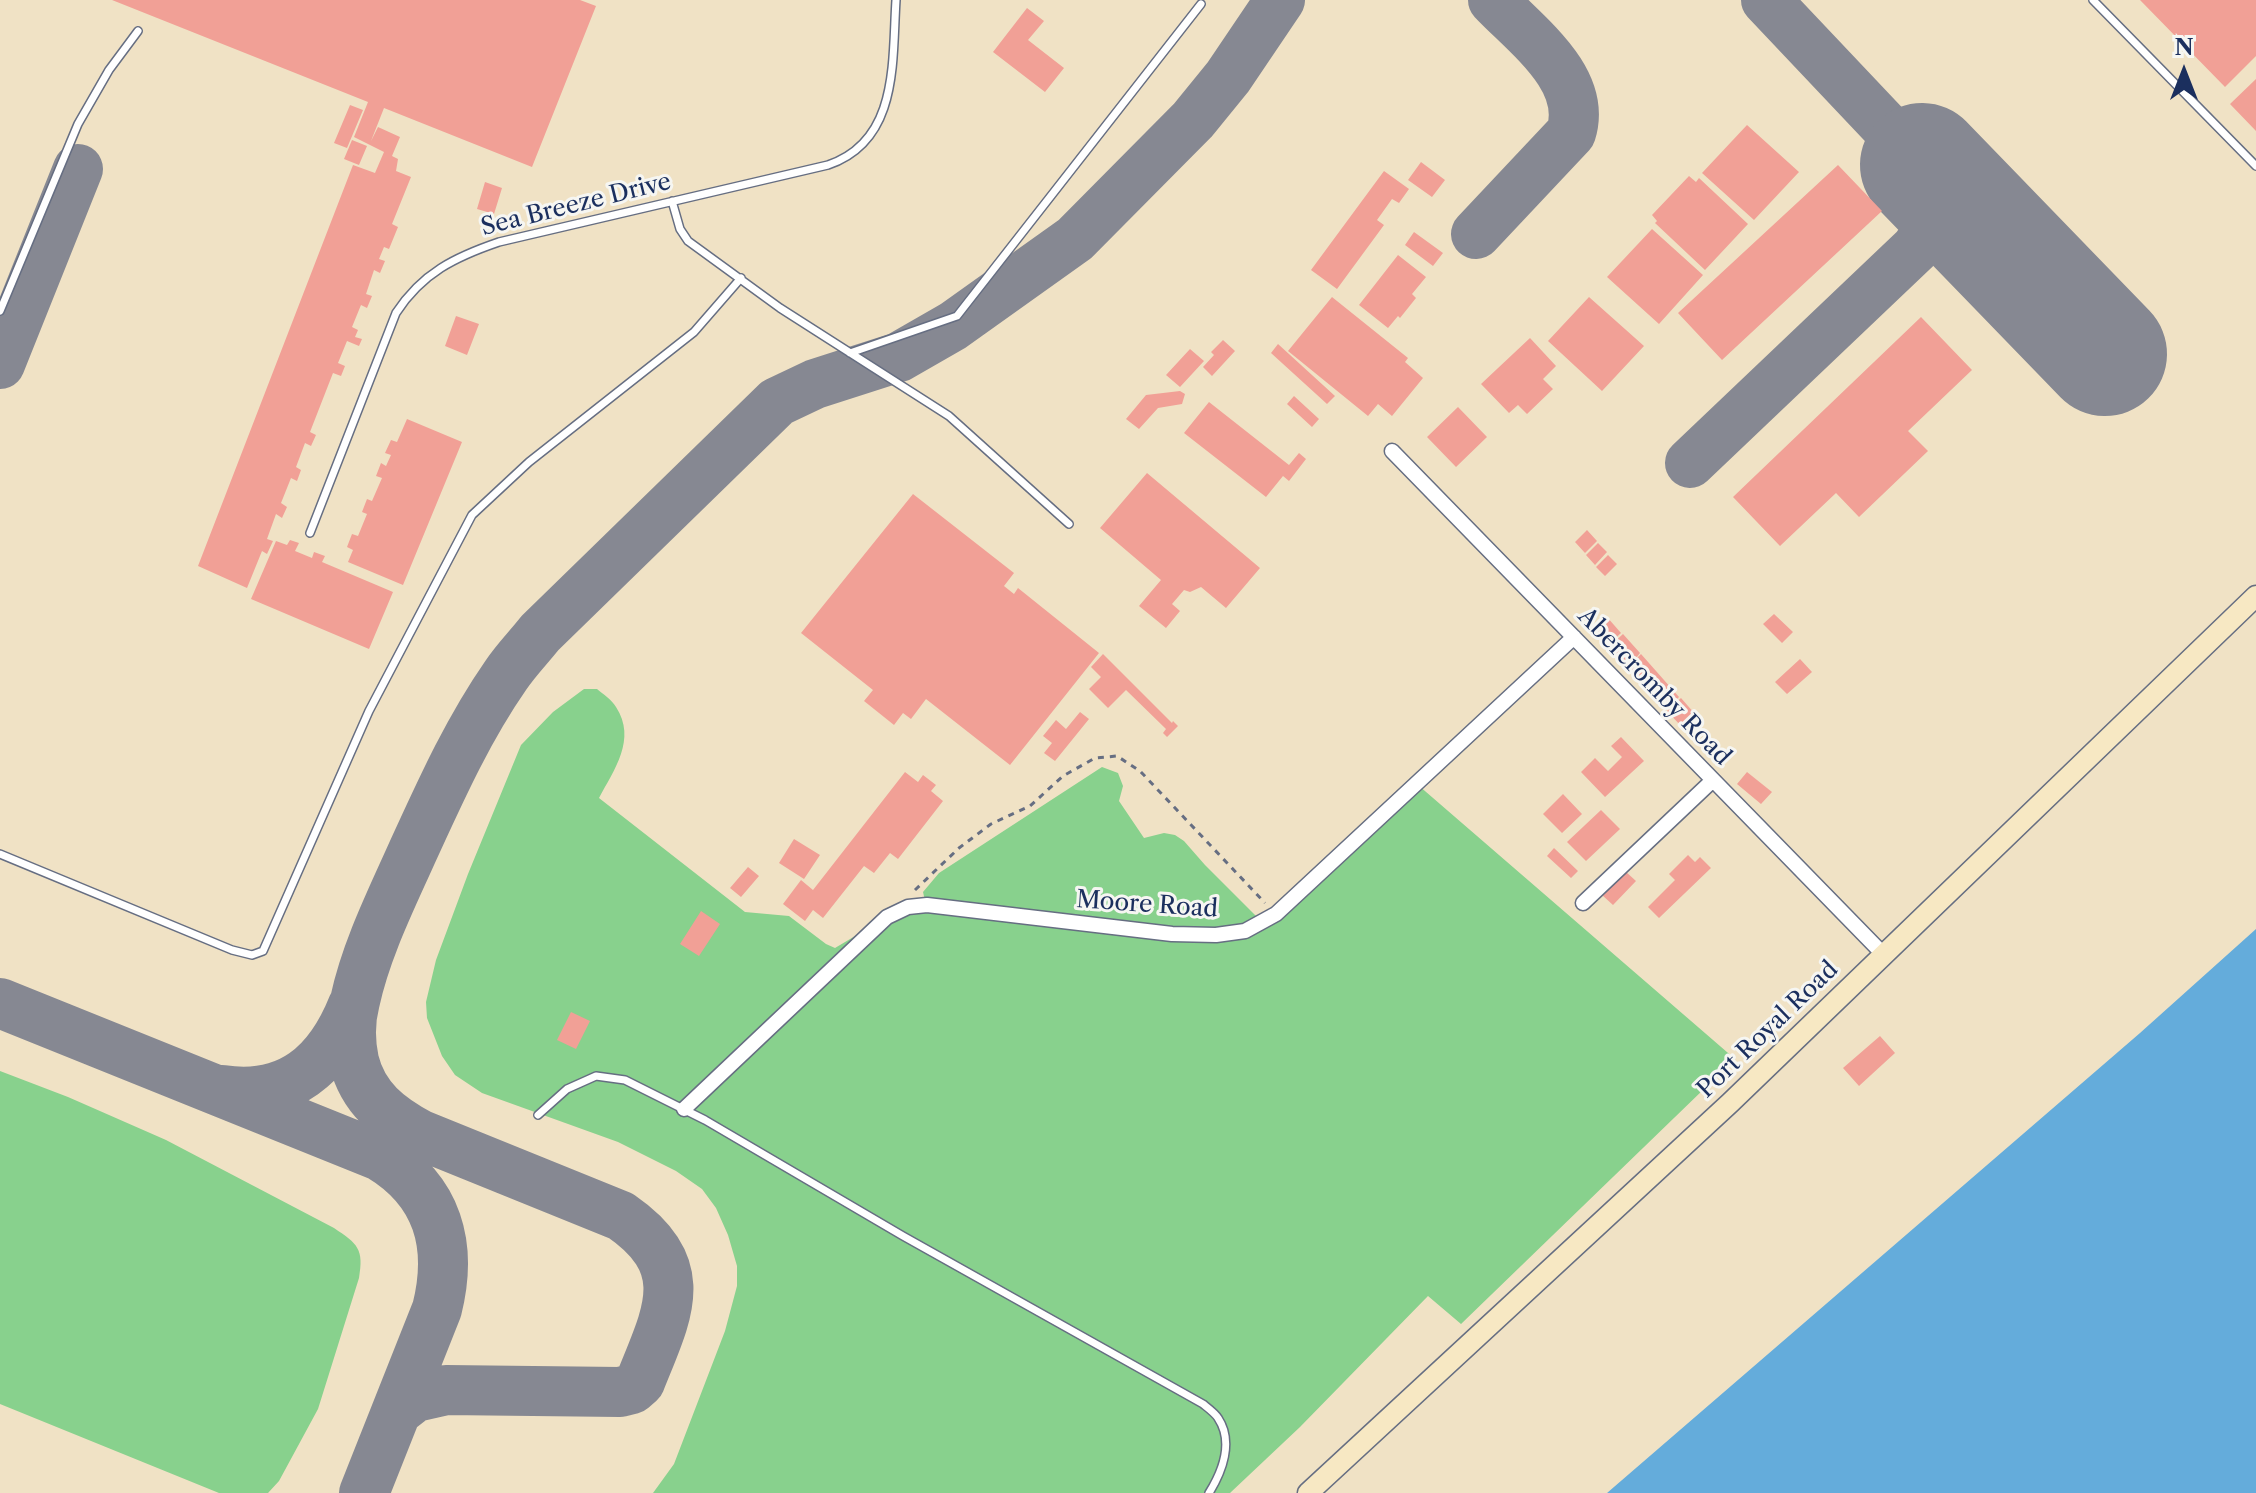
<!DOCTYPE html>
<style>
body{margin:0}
#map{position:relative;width:2256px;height:1493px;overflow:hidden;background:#f0e2c5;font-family:"Libre Caslon Text",serif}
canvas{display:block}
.north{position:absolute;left:2144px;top:32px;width:80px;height:80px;-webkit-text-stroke:6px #f6f6f2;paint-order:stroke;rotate:0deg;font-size:22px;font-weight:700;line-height:32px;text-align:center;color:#1b2f5e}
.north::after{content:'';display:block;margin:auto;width:28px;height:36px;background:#1b2f5e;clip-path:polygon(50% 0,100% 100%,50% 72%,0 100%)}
</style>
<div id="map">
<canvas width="2256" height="1493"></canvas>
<div class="north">N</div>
</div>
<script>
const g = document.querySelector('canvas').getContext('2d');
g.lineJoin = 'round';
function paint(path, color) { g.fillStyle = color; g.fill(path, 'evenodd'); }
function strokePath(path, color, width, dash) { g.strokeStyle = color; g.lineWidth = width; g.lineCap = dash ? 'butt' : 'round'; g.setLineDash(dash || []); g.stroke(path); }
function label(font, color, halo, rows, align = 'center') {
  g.font = font + ' "Libre Caslon Text",serif'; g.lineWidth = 6; g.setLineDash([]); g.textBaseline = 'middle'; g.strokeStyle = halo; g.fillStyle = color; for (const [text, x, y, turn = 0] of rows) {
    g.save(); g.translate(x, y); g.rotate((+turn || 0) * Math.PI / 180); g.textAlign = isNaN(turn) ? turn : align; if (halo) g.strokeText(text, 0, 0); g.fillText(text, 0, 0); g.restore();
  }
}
paint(new Path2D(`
 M584,689H597C603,694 612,700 616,707C637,739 614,770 599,798L745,912L789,916L826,944L835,948L887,917L926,905L923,892L939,873L1102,767L1118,773L1123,786L1119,801L1144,838L1164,833L1175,835L1184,841L1205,865L1262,922L1418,785L1735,1059L1461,1324L1428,1296L1300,1427L1230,1493H653L674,1464L725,1331L737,1286V1266L728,1235L716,1208L702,1189L676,1171L618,1142L482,1093L455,1075L442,1056L427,1018L426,1002L436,960L468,874L521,745L553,712Z
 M0,1071L68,1097L166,1140L334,1228C358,1244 364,1249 359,1278L318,1409L279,1481L268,1493H219L0,1404Z`), '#88d18d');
paint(new Path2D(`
 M2256,929V1493H1607L2140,1033Z`), '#64acdb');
strokePath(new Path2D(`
 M1476,234L1571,133C1588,79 1526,35 1493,0
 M0,364L78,169
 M1690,463L1916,248C1936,222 1939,194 1922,165L1766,0
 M0,1003L380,1156C438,1191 453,1245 437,1309L364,1493
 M222,1090C289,1100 329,1065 353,1005
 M397,1411L415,1397L446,1390L620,1392L632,1389L640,1382C667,1314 695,1267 621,1216L421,1135C389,1118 363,1098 354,1061C350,1042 350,1020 355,1001C366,950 391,900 412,853C440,792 467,731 506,675C516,660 529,647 540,633L777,402L815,384L899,357L953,326L1075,239L1193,120L1228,77L1280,0`), '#868892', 50);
strokePath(new Path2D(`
 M1922,165L2105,354`), '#868892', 124);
paint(new Path2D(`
 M112,0H580L596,6L532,167L384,108L371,141L378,127L400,137L392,156L398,159L396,171L411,177L392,224L398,227L389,249L384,247L379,259L385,261L380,273L374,270L366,294L372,296L367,308L361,305L352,327L358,330L355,337L362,339L359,346L347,341L338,363L345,366L341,376L333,373L310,432L316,435L311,446L305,443L296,467L301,470L297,481L291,478L281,503L287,507L282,518L276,514L267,539L273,541L267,554L262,551L247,588L198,566L353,165L375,173L384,152L354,137L368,102Z
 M2140,0H2256V56L2225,87Z
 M1027,8L1044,21L1028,40L1064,68L1045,92L993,52Z
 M2256,79V131L2230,104Z
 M350,105L363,110L347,148L334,143Z
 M1747,125L1799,172L1754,220L1702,173Z
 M352,140L367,146L359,165L344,159Z
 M1421,162L1445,180L1432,197L1408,180Z
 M1838,165L1882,211L1722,360L1678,313Z
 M1384,171L1409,189L1399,203L1392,199L1377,220L1384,225L1337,289L1311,270Z
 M1689,176L1696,182L1699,178L1748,224L1705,270L1655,223L1657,221L1652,215Z
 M485,182L502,188L494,214L477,209Z
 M1652,229L1703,275L1659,324L1607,277Z
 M1414,232L1443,253L1433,266L1405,245Z
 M1398,255L1426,277L1412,294L1416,298L1400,318L1398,316L1388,328L1359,305Z
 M1332,297L1408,358L1405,362L1423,378L1392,416L1378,404L1368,416L1288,351Z
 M1589,297L1644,346L1602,391L1548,341Z
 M456,316L479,324L467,355L445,346Z
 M1921,317L1972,370L1908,431L1928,451L1859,517L1836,493L1780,546L1733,497Z
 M1530,338L1556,366L1543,379L1553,389L1527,414L1518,405L1509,413L1481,384Z
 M1223,340L1235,351L1212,376L1203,367L1214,355L1211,352Z
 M1278,344L1335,396L1327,404L1271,353Z
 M1190,349L1204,361L1180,387L1166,375Z
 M1180,391L1185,394L1182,404L1158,408L1139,429L1126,419L1146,395Z
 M1294,396L1319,419L1312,427L1287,404Z
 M1209,402L1289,465L1299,453L1306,459L1289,481L1283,476L1266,497L1184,433Z
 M1458,407L1487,437L1456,467L1427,437Z
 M407,419L462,442L403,585L348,562L353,550L347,547L352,534L358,536L367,514L362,512L367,499L372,501L382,478L376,476L381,463L386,466L391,455L385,453L391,440L397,442Z
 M1147,473L1260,568L1226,608L1201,587L1190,592L1184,590L1172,604L1180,611L1166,628L1139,606L1161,580L1100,528Z
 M913,494L1014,573L1004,586L1014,594L1018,588L1099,653L1010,765L926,699L911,719L903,713L894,725L864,701L873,690L801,633Z
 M1587,530L1597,541L1585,553L1575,542Z
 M290,540L299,543L295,551L312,558L314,552L325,556L322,562L393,592L369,649L251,599L276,541L287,545Z
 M1598,543L1607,552L1595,565L1586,555Z
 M1608,555L1617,564L1605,576L1596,567Z
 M1774,614L1793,632L1782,643L1763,624Z
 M1607,617L1621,633L1608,645L1593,629Z
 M1623,634L1640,653L1633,662L1641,654L1679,697L1666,710L1610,646Z
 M1103,654L1172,723L1173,721L1178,726L1167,737L1163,733L1166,729L1126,690L1108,708L1089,689L1101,677L1091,667Z
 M1800,659L1812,672L1787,694L1775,682Z
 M1681,698L1695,714L1681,726L1667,711Z
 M1080,712L1089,719L1055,761L1044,753L1052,743L1043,736L1056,720L1066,729Z
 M1621,737L1644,761L1605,797L1581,772L1595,758L1608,771L1622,757L1611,746Z
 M905,772L918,782L923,775L936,785L931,791L943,801L898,859L890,853L874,873L864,866L823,918L813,910L805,921L783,904L801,880L813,890Z
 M1747,772L1772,792L1761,804L1737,784Z
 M1563,794L1582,814L1562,833L1543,814Z
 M1601,810L1620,829L1586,861L1567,842Z
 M794,839L820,855L804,879L779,863Z
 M1554,848L1578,871L1571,878L1547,856Z
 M1688,855L1695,862L1700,857L1711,868L1659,918L1648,907L1675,880L1669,874Z
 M748,867L759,876L741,897L730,888Z
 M1625,871L1636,881L1613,905L1602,895Z
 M701,911L720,924L699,956L680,944Z
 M571,1012L590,1021L576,1049L557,1040Z
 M1880,1036L1895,1053L1859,1086L1843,1068Z`), '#f1a096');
const lane = new Path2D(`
 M2093,0L2256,166
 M672,201L680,229L688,241L780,308L949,416L1069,524
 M0,311L78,124L109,70L138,31
 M850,353L957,316L1201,4
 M310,533L396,313C422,273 455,257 499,242L828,165C899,141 892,62 896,0
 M0,854L232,950L252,955L263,951L369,711L472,515L529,462L694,332L741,278
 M538,1115L567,1089L596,1076L625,1080L705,1120L903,1236L1203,1404C1208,1408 1215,1413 1218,1418C1234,1442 1222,1472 1209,1493`);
const street = new Path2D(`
 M1392,451L1884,955
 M1583,903L1713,780
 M684,1109L887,917L908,907L927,905L1172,934L1216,935L1245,931L1276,914L1574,637`);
const secondary = new Path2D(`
 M1308,1493L1730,1103L2256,596`);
strokePath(lane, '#666e82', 10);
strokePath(street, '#666e82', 17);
strokePath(secondary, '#666e82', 23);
strokePath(new Path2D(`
 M915,890L959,848L991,824L1030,806L1063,776L1095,758L1117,756L1140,771L1265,903`), '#666e82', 3, [6, 6]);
strokePath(lane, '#fff', 7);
strokePath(street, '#fff', 14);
strokePath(secondary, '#f7e8c3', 20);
label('24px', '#1b2f5e', '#f6f6f2', [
 ["Sea Breeze Drive",576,205,-14],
 ["Abercromby Road",1654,687,46],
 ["Moore Road",1147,905,4],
 ["Port Royal Road",1768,1030,-44]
]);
</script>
